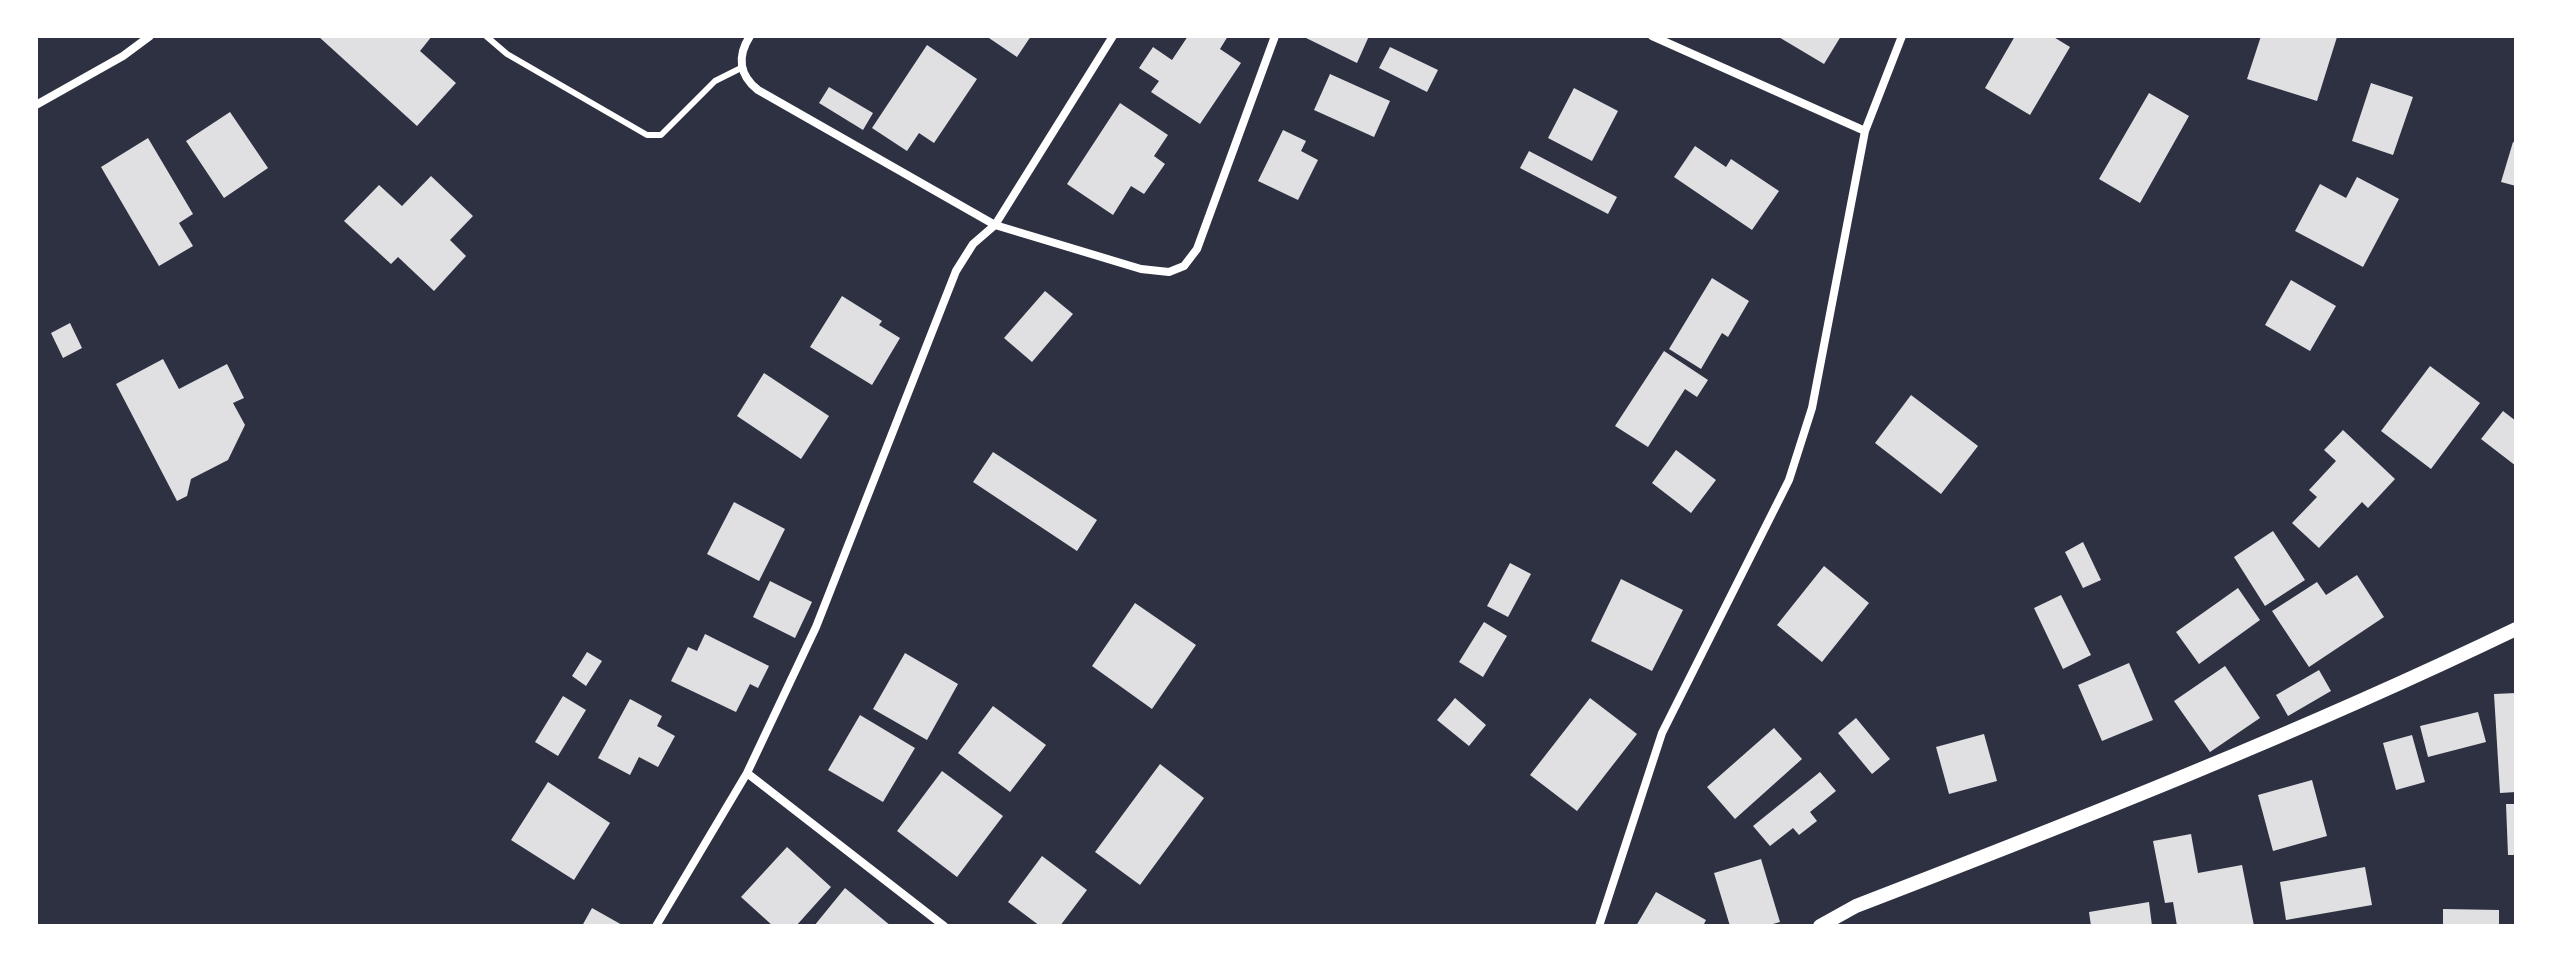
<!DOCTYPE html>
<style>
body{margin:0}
#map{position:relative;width:2552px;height:962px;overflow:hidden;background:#2d3142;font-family:"Roboto Serif",serif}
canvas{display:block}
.frame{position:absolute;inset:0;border:38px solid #fff;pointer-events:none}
</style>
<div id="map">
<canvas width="2552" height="962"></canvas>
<div class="frame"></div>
</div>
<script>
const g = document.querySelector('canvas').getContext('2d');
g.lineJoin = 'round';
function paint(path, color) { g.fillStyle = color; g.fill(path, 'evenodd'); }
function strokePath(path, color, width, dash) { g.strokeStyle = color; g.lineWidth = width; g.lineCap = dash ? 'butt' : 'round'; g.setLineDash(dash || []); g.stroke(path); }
paint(new Path2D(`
 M318,36H432L420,51L456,83L417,126Z
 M986,36H1031L1017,57Z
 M1188,36H1228L1220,49L1241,63L1200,124L1151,92L1159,81L1139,68L1153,47L1172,60Z
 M1302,36H1369L1357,63Z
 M1777,36H1841L1824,64Z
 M2015,36H2052L2070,47L2030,115L1985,88Z
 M2261,36L2337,37L2317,101L2247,79Z
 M927,45L977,79L934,143L919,133L907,151L872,128Z
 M1390,47L1438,70L1427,92L1379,68Z
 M1330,74L1390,101L1374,137L1314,110Z
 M2371,83L2413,97L2393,155L2352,141Z
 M829,87L873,113L863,130L819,103Z
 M1574,88L1618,111L1592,161L1548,138Z
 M2149,93L2189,116L2140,203L2099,179Z
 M1120,103L1168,135L1154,156L1165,164L1144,194L1131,186L1113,215L1067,184Z
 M230,112L268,168L224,198L186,141Z
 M1283,130L1306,141L1301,151L1318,160L1298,200L1258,181Z
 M148,138L193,214L179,223L193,246L159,266L101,167Z
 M2513,142L2516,143V186L2501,182Z
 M1695,146L1726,167L1731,159L1779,191L1752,230L1674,177Z
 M1529,151L1617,197L1608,214L1520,168Z
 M431,176L473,216L450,240L466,256L434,291L398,257L391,264L344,221L379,185L402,206Z
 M2357,177L2399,199L2363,267L2295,231L2320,184L2346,198Z
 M1712,278L1749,301L1728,337L1722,333L1701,369L1669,349Z
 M2291,280L2336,306L2310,351L2265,325Z
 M1045,291L1073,314L1032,362L1004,338Z
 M842,296L882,321L879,325L900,338L872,385L810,347Z
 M70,323L82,348L63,358L51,333Z
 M1664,351L1708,380L1697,397L1685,389L1648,447L1615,426Z
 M163,359L179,389L227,364L244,398L233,403L245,425L228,460L191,479L187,496L177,501L116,384Z
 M2430,366L2480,403L2431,469L2381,431Z
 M764,373L829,416L801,459L737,416Z
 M1911,395L1978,446L1941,494L1875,443Z
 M2503,411L2516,421V466L2481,439Z
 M2343,430L2395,479L2368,508L2362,502L2319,548L2292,523L2317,497L2309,490L2336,461L2324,450Z
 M1676,450L1716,480L1691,513L1652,483Z
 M993,452L1097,520L1077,551L973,482Z
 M734,502L785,529L759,581L707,554Z
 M2273,531L2305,580L2265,606L2234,557Z
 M2083,542L2101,580L2083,588L2065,552Z
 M1510,563L1531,574L1508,617L1487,606Z
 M1824,566L1869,603L1822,662L1777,625Z
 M2357,575L2384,617L2309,667L2272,611L2317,582L2326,595Z
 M1621,579L1683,610L1652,671L1591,641Z
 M770,581L812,602L795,638L753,617Z
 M2238,588L2260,620L2199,664L2176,632Z
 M2061,595L2091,655L2063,669L2034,608Z
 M1135,603L1196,645L1152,709L1092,666Z
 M1484,622L1507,636L1483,677L1459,662Z
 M705,634L769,666L758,688L750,684L736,712L671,681L688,647L697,651Z
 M587,652L602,661L586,686L572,676Z
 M905,653L958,684L927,740L873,709Z
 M2129,663L2153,720L2102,741L2078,685Z
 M2225,666L2260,718L2210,752L2174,701Z
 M2319,670L2331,691L2288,716L2276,695Z
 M2516,693V792L2500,793L2494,694Z
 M563,696L586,710L558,756L535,742Z
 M1455,698L1486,725L1469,746L1437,720Z
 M1590,698L1637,734L1577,811L1530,775Z
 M630,699L662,716L657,726L675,736L658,767L639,757L630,775L598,758Z
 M993,706L1046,745L1010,792L958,753Z
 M2478,712L2486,742L2428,757L2420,726Z
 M860,715L915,748L883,802L828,770Z
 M1856,718L1890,759L1872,774L1838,733Z
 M1774,728L1802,759L1735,819L1707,787Z
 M1984,734L1997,781L1949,794L1936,747Z
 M2412,735L2425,782L2396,790L2383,743Z
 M1160,764L1204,798L1140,885L1095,852Z
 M942,771L1003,816L957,877L897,831Z
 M1820,772L1836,791L1810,812L1817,821L1799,835L1793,828L1770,846L1753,826Z
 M2312,780L2327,836L2273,851L2258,795Z
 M548,782L610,823L574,880L511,840Z
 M2506,804H2516V855H2508Z
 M2191,834L2198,873L2242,865L2254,926H2177L2173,902L2165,903L2153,841Z
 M787,847L831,887L796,926H773L741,897Z
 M1042,856L1087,890L1060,926H1040L1008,902Z
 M1761,859L1780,922L1766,926H1730L1714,873Z
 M2365,867L2372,905L2286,920L2280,882Z
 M845,888L891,926H814Z
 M1656,892L1706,920L1703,926H1636Z
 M2149,902L2152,926H2091L2089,912Z
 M592,908L624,926H582Z
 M2443,909L2499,910V926H2443Z`), '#e0e0e3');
strokePath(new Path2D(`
 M486,36L507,54L647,135H661L715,81L741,68`), '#fff', 6);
strokePath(new Path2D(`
 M750,36C737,56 739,75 758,90L995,225L1141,269L1169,272L1184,266L1197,249L1275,36
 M1652,36L1865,131
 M36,105L123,56L150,36
 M747,773L944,926
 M656,926L747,773L816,627L956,271L973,244L995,225L1113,36
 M1599,926L1662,733L1789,480L1812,408L1865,131L1902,36`), '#fff', 8);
strokePath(new Path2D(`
 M1820,926L1856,906C2079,820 2300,733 2516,629`), '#fff', 14);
</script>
